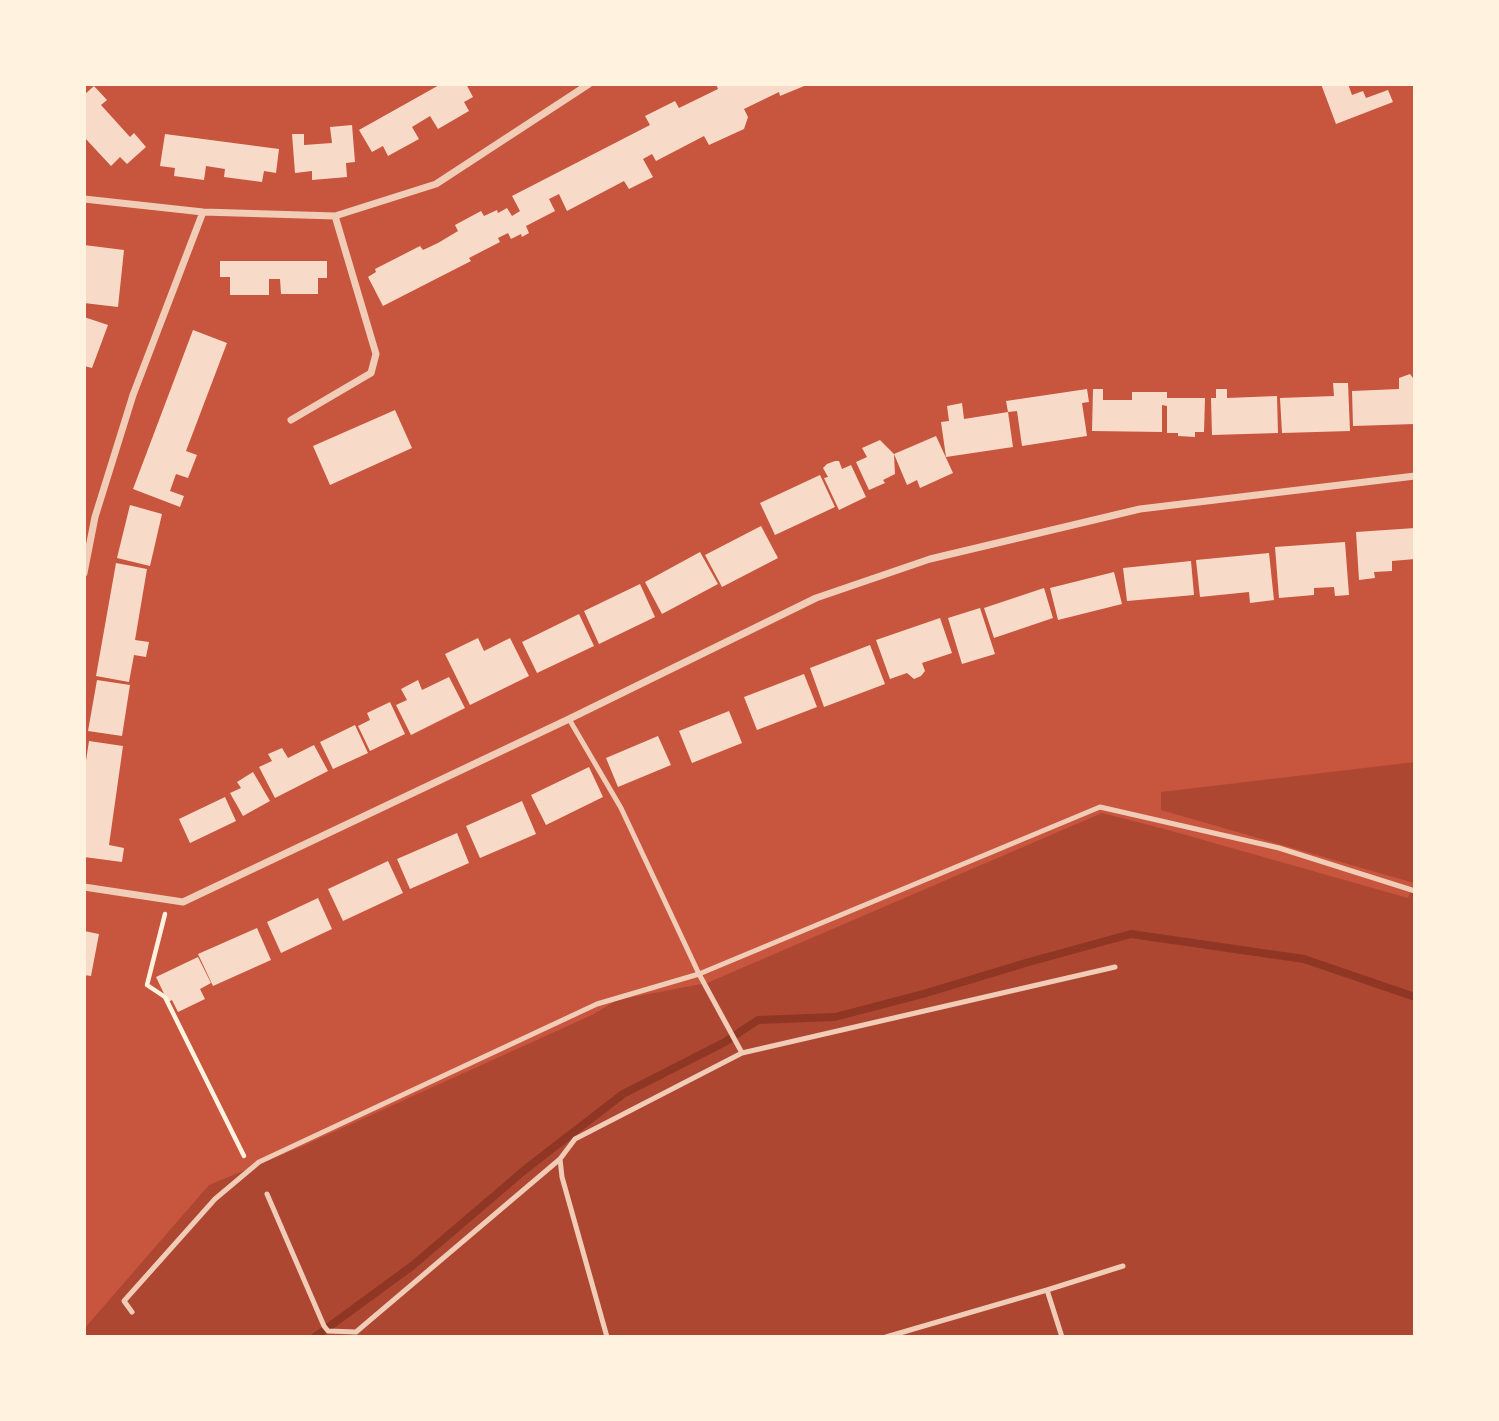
<!DOCTYPE html>
<style>
body{margin:0}
#map{position:relative;width:1499px;height:1421px;overflow:hidden;background:#c8553d;font-family:"Times New Roman",serif}
canvas{display:block}
.frame{position:absolute;inset:0;border:86px solid #fff3e0;pointer-events:none}
</style>
<div id="map">
<canvas width="1499" height="1421"></canvas>
<div class="frame"></div>
</div>
<script>
const g = document.querySelector('canvas').getContext('2d');
g.lineJoin = 'round';
function paint(path, color) { g.fillStyle = color; g.fill(path, 'evenodd'); }
function strokePath(path, color, width, dash) { g.strokeStyle = color; g.lineWidth = width; g.lineCap = dash ? 'butt' : 'round'; g.setLineDash(dash || []); g.stroke(path); }
paint(new Path2D(`
 M1415,762V1337H84V1329L209,1185L305,1145L594,1014L617,1000L707,983L1102,813L1168,830L1408,898L1414,883L1161,810V792Z`), '#ae4732');
strokePath(new Path2D(`
 M315,1337L412,1266L527,1168L623,1094L725,1042L758,1020L835,1017L923,994L1029,962L1131,934L1304,959L1415,997`), '#8f3625', 8);
paint(new Path2D(`
 M441,84H466L473,97L464,102L469,111L438,129L430,116L412,127L419,139L388,156L383,146L372,152L359,130Z
 M716,84H809L780,96L779,92L744,109L748,117L744,129L709,145L704,136L656,161L652,154L643,159L653,177L629,189L624,181L567,211L559,194L549,199L555,211L526,226L529,233L522,237L521,234L511,239L508,233L498,238L500,242L469,258L471,261L383,306L368,277L376,272L375,269L420,246L423,250L438,243L458,231L455,225L481,211L484,216L497,210L498,213L507,208L512,216L520,211L512,196L650,125L645,116L675,101L679,108L718,89Z
 M1321,84H1348L1352,95L1363,91L1366,98L1388,90L1393,102L1336,124Z
 M94,86L107,100L101,105L130,137L134,133L146,147L127,164L120,157L111,166L84,137V95Z
 M352,125L355,162L346,163L347,177L312,180V171L295,173L292,134H304V145L332,143L330,127Z
 M165,134L279,149L276,173L264,171L262,182L224,177L225,169L206,166L204,180L174,176L175,168L160,166Z
 M84,245L124,250L118,307L84,303Z
 M220,261H327V278H318V294H281L280,279H269V295H230V277H220Z
 M84,317L108,325L92,368L84,366Z
 M193,330L227,343L186,451L197,455L188,478L176,474L170,491L184,496L180,507L133,489Z
 M1410,374L1413,378V388H1415V424L1353,426L1352,391L1399,389V378Z
 M1333,383H1348L1350,431L1282,433L1280,398L1334,396Z
 M1087,389L1089,402L1082,403L1087,436L1022,446L1017,411L1008,412L1006,401Z
 M1093,389H1103V400H1132V392H1167V398H1205L1204,432H1195V437L1178,436V433H1167V406L1162,405V432L1092,431Z
 M1216,389H1227V398L1277,396L1278,433L1212,435L1211,398H1216Z
 M962,403L964,419L1008,412L1013,447L946,457L941,422L949,421L947,406Z
 M395,410L412,448L330,485L313,446Z
 M936,436L953,473L920,488L917,480L907,485L894,454Z
 M880,440L894,454L895,474L883,480L885,483L869,490L856,462L867,457L862,448Z
 M835,461H839L842,469L851,465L866,497L839,510L824,478L828,477L823,468L827,464Z
 M820,475L835,507L775,535L760,503Z
 M130,505L162,514L150,566L117,558Z
 M761,526L778,558L722,587L705,555Z
 M1415,528V559L1392,561V571L1374,572L1375,578L1359,580L1356,532Z
 M1345,542L1349,595L1335,596L1334,587L1314,588V595L1279,598L1275,547Z
 M700,552L718,584L662,614L645,582Z
 M1269,553L1274,600L1250,603L1249,592L1200,597L1196,560Z
 M1191,561L1194,595L1127,601L1123,568Z
 M116,563L147,569L135,640L149,642L146,657L134,655L129,682L96,676Z
 M1114,572L1122,604L1058,620L1050,588Z
 M640,584L655,617L599,644L584,611Z
 M1044,588L1053,618L994,638L984,608Z
 M980,608L995,654L962,664L948,618Z
 M579,614L594,646L537,673L522,642Z
 M940,618L952,653L922,663L925,671L921,676L914,679L907,673L890,679L876,640Z
 M478,638L484,651L510,638L529,676L470,705L445,654Z
 M870,645L885,684L824,707L810,668Z
 M804,674L817,707L757,730L744,697Z
 M449,677L465,708L411,735L396,705L407,700L401,689L418,680L422,690Z
 M97,680L130,685L122,736L88,731Z
 M390,702L405,734L370,751L358,726L370,720L367,713Z
 M729,711L742,743L692,763L679,731Z
 M355,725L368,753L333,769L320,742Z
 M658,736L671,765L618,787L606,758Z
 M89,741L123,746L109,845L124,848L122,862L84,857V774Z
 M314,745L328,771L275,798L259,767L272,761L268,754L282,748L288,758Z
 M589,767L603,797L546,825L531,795Z
 M253,772L270,801L243,816L230,793L241,788L237,782Z
 M225,797L236,821L190,843L179,819Z
 M522,801L536,834L480,858L466,826Z
 M457,833L469,863L410,889L397,859Z
 M388,861L403,893L343,921L328,889Z
 M318,898L332,929L281,953L267,922Z
 M257,928L271,960L213,986L198,954Z
 M84,931L99,934L91,976L84,975Z
 M198,957L211,983L200,989L205,999L178,1012L172,1000L168,1002L156,977Z`), '#f7dbc8');
strokePath(new Path2D(`
 M165,914L147,985L165,997L244,1156`), '#fff3e0', 4.5);
strokePath(new Path2D(`
 M569,719L621,808L699,974L1100,807L1279,848L1415,891
 M267,1194L324,1326L328,1331L356,1332L560,1159
 M1047,1290L1062,1337
 M132,1312L124,1301L215,1199L259,1162L597,1004L699,974L742,1053L1115,967
 M607,1337L562,1177L560,1159L575,1139L742,1053
 M886,1337L1047,1290L1123,1266`), '#f1ccb7', 5);
strokePath(new Path2D(`
 M84,199L203,212L335,216L436,184L589,84
 M291,420L371,373L376,354L335,216
 M84,573L95,517L133,395L203,212
 M84,887L183,902L569,719L816,598L930,559L1140,509L1415,476`), '#f1ccb7', 7);
</script>
